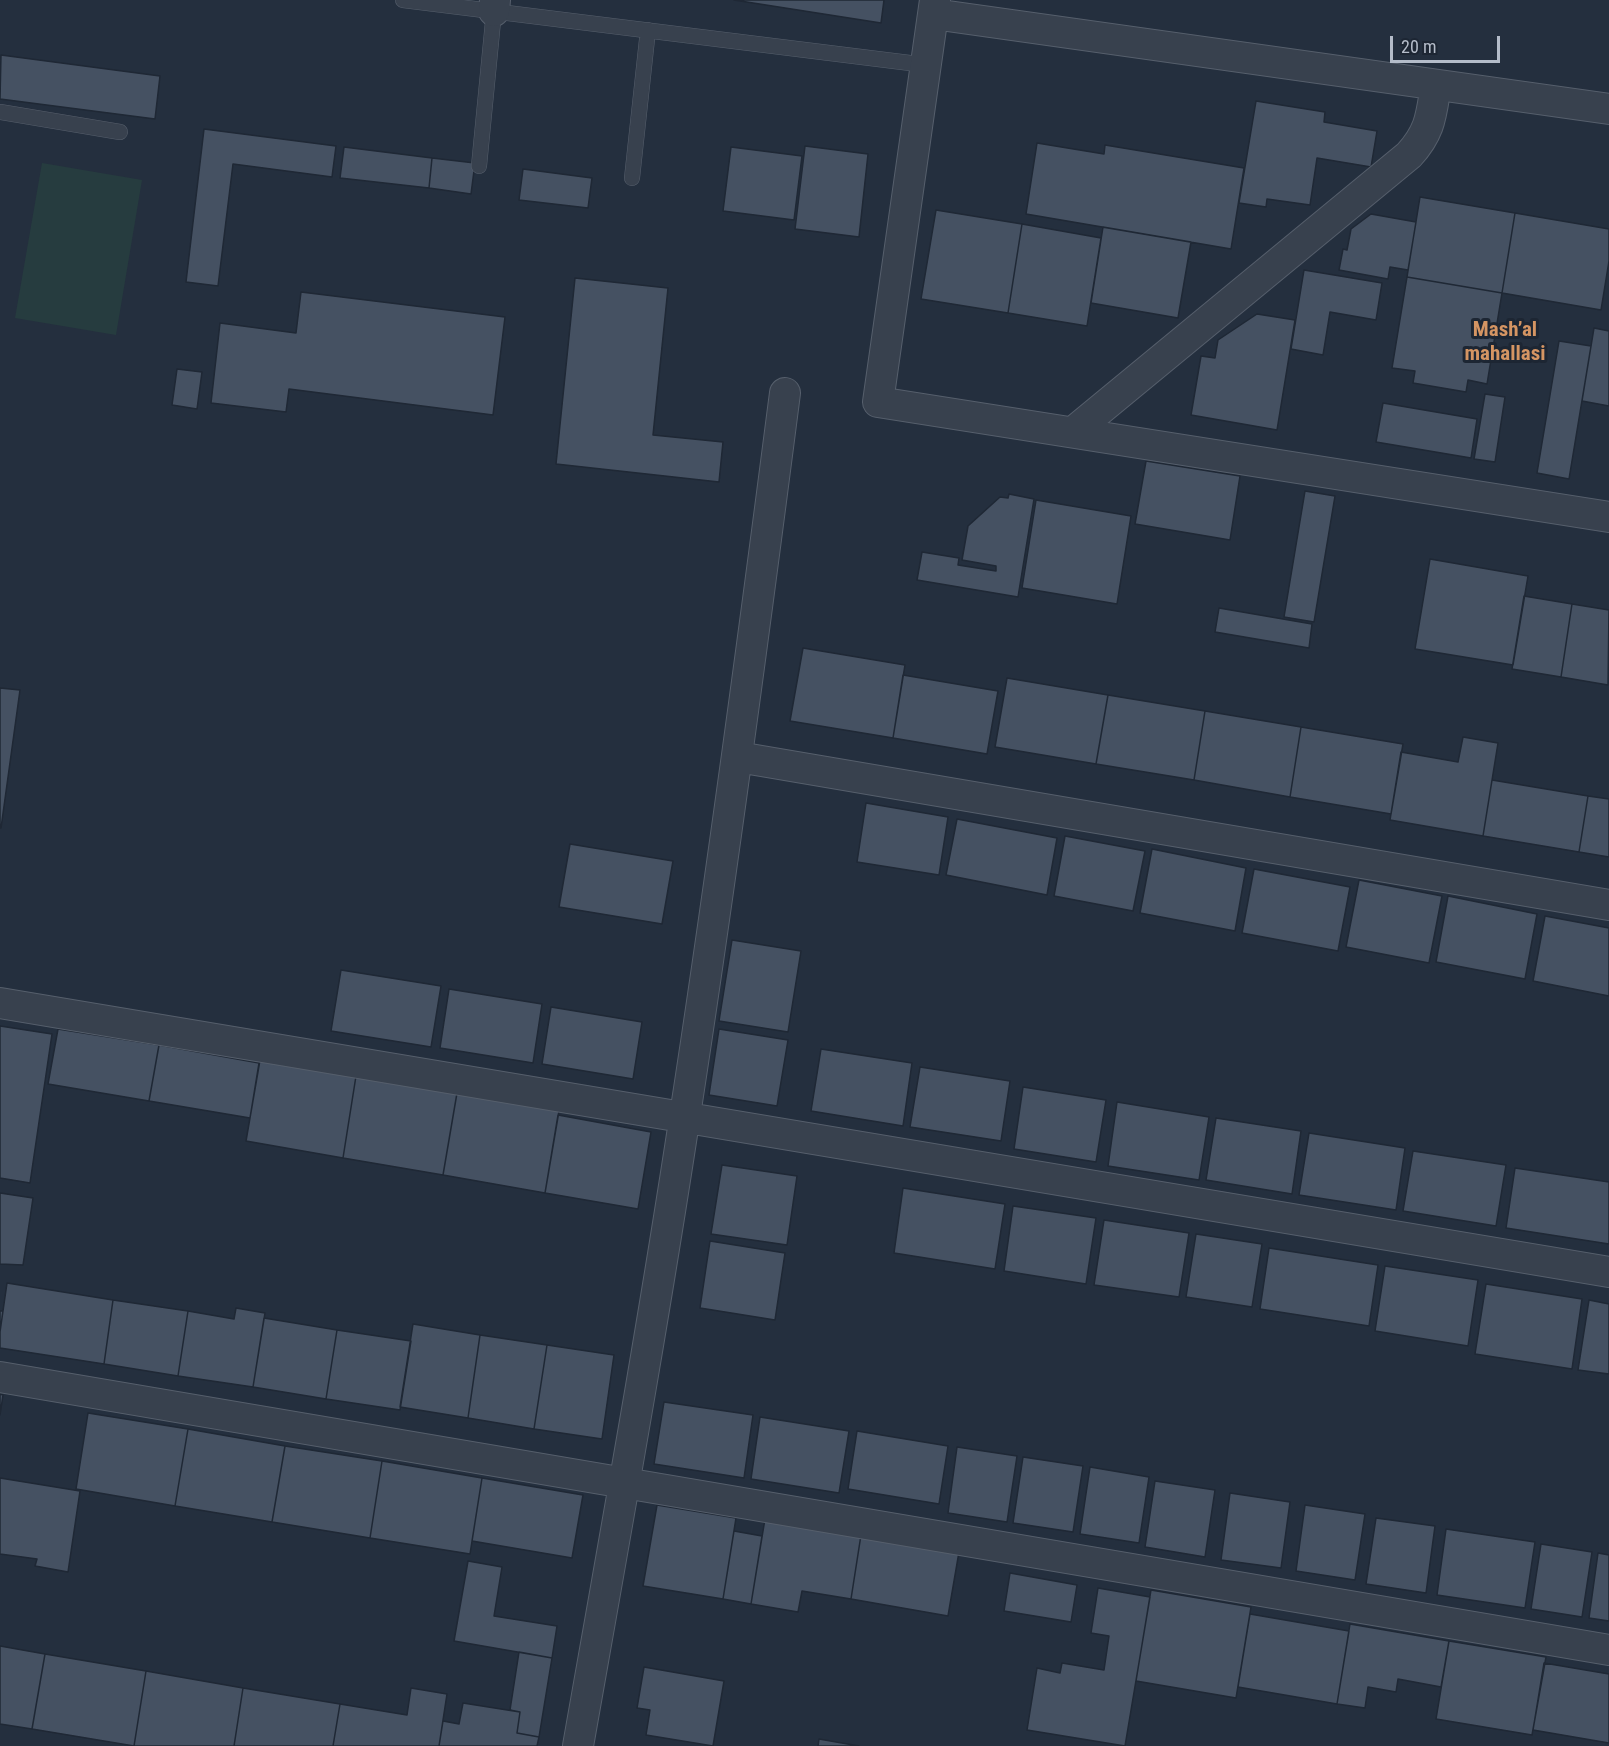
<!DOCTYPE html>
<meta charset="utf-8">
<style>
body{margin:0}
#map{position:relative;width:1609px;height:1746px;overflow:hidden;background:#242f3e;font-family:"Roboto Condensed",sans-serif}
canvas{display:block}
.scale{position:absolute;left:1390px;top:36px;width:110px;height:27px;box-sizing:border-box;border:3px solid #b4bcc9;border-top:0;padding-left:8px;font-size:18px;line-height:21px;white-space:nowrap;color:#b4bcc9;-webkit-text-stroke:4px #1d2633;paint-order:stroke}
</style>
<div id="map">
<canvas width="1609" height="1746"></canvas>
<div class="scale">20 m</div>
</div>
<script>
const g = document.querySelector('canvas').getContext('2d');
g.lineJoin = 'round';
function paint(path, color) { g.fillStyle = color; g.fill(path, 'evenodd'); }
function strokePath(path, color, width, dash) { g.strokeStyle = color; g.lineWidth = width; g.lineCap = dash ? 'butt' : 'round'; g.setLineDash(dash || []); g.stroke(path); }
function label(font, color, halo, rows, align = 'center') {
  g.font = font + ' "Roboto Condensed",sans-serif'; g.lineWidth = 6; g.setLineDash([]); g.textBaseline = 'middle'; g.strokeStyle = halo; g.fillStyle = color; for (const [text, x, y, turn = 0] of rows) {
    g.save(); g.translate(x, y); g.rotate((+turn || 0) * Math.PI / 180); g.textAlign = isNaN(turn) ? turn : align; if (halo) g.strokeText(text, 0, 0); g.fillText(text, 0, 0); g.restore();
  }
}
paint(new Path2D(`
 M42,163L142,180L116,335L15,318Z`), '#263c3f');
const building = new Path2D(`
 M734,0H884L881,23Z
 M1,55L160,76L155,119L0,99Z
 M1256,101L1325,112L1324,122L1377,131L1371,167L1317,158L1310,205L1267,199L1266,207L1239,203Z
 M204,129L336,146L332,177L233,164L218,286L186,282Z
 M1037,143L1104,154L1105,145L1244,168L1231,249L1026,214Z
 M805,146L868,154L859,237L795,229Z
 M344,147L432,158L429,188L340,178Z
 M731,147L802,156L794,220L723,211Z
 M432,158L475,163L471,194L429,188Z
 M523,169L592,178L588,208L519,200Z
 M1420,197L1515,213L1502,293L1407,277Z
 M936,210L1022,224L1008,313L921,299Z
 M1515,213L1609,229V261L1601,310L1502,293Z
 M1371,214L1416,222L1408,270L1390,267L1388,279L1339,270L1343,249L1347,250L1351,229Z
 M1022,224L1101,238L1087,326L1008,313Z
 M1103,227L1191,242L1178,318L1091,303Z
 M1304,270L1382,283L1376,320L1330,312L1323,355L1291,349Z
 M1407,277L1502,293L1487,384L1468,380L1466,392L1413,383L1415,371L1392,368Z
 M575,278L668,288L653,435L723,442L719,482L556,464Z
 M301,292L505,317L493,415L289,389L286,412L211,403L220,323L296,333Z
 M1257,314L1295,320L1277,430L1191,415L1201,356L1215,358L1218,340Z
 M1594,328L1609,331V406L1582,401Z
 M1559,341L1591,346L1569,479L1537,473Z
 M177,369L202,372L197,409L172,405Z
 M1485,394L1505,397L1495,462L1474,459Z
 M1383,403L1477,419L1471,458L1376,442Z
 M1146,461L1240,476L1230,540L1135,524Z
 M1305,491L1335,496L1314,622L1284,617Z
 M1009,494L1034,499L1018,597L917,580L922,552L959,558L958,565L996,571V566L962,560L968,526L1000,497L1008,498Z
 M1036,500L1131,516L1117,604L1022,588Z
 M1430,559L1528,576L1513,665L1415,649Z
 M1524,596L1572,604L1561,677L1512,669Z
 M1572,604L1609,610L1608,685L1561,677Z
 M1219,608L1312,624L1309,648L1215,632Z
 M803,648L905,665L893,738L790,721Z
 M903,675L998,691L987,754L893,738Z
 M1007,678L1108,695L1096,764L995,747Z
 M0,688L20,690L1,828H0Z
 M1108,695L1205,711L1194,780L1096,764Z
 M1205,711L1301,727L1290,797L1194,780Z
 M1301,727L1403,744L1391,814L1290,797Z
 M1463,737L1498,743L1483,836L1390,820L1401,752L1458,762Z
 M1492,780L1588,796L1579,852L1483,836Z
 M1588,796L1609,799V857L1579,852Z
 M866,803L948,817L939,875L857,862Z
 M957,819L1057,838L1047,895L946,875Z
 M1065,836L1145,851L1133,911L1054,896Z
 M570,844L673,861L662,924L559,907Z
 M1152,849L1246,868L1235,931L1140,913Z
 M1254,869L1350,887L1338,951L1242,933Z
 M1359,880L1442,896L1429,963L1346,947Z
 M1448,896L1537,914L1525,979L1436,962Z
 M1545,916L1609,928V996L1533,981Z
 M732,940L801,951L788,1032L719,1021Z
 M341,970L441,986L431,1047L331,1031Z
 M449,989L542,1004L533,1063L440,1048Z
 M551,1007L642,1022L633,1079L542,1064Z
 M0,1026L52,1034L30,1183L0,1178Z
 M58,1029L159,1045L149,1101L48,1084Z
 M719,1029L788,1040L777,1106L709,1095Z
 M159,1045L259,1063L250,1118L149,1101Z
 M821,1049L912,1063L903,1126L811,1111Z
 M260,1060L356,1076L343,1158L246,1141Z
 M920,1067L1010,1081L1001,1141L910,1127Z
 M356,1076L457,1093L443,1175L343,1158Z
 M1023,1087L1106,1100L1096,1162L1014,1149Z
 M457,1093L559,1111L545,1193L443,1175Z
 M1117,1102L1209,1117L1199,1180L1108,1166Z
 M558,1115L651,1132L638,1209L545,1193Z
 M1216,1118L1301,1131L1292,1194L1206,1180Z
 M1309,1133L1405,1148L1396,1210L1299,1195Z
 M1413,1151L1506,1165L1496,1226L1403,1211Z
 M722,1165L797,1176L787,1245L711,1234Z
 M1515,1168L1609,1182V1244L1506,1228Z
 M903,1188L1005,1204L995,1269L894,1253Z
 M0,1193L33,1198L23,1265L0,1264Z
 M1013,1206L1096,1218L1086,1284L1004,1271Z
 M1104,1220L1189,1233L1179,1297L1094,1285Z
 M1196,1234L1262,1244L1252,1307L1186,1297Z
 M710,1241L785,1253L775,1320L700,1308Z
 M1269,1248L1378,1265L1369,1326L1260,1309Z
 M1385,1266L1478,1280L1468,1346L1375,1331Z
 M7,1283L113,1300L104,1364L0,1348V1332Z
 M1486,1284L1582,1299L1572,1369L1475,1354Z
 M113,1300L188,1311L178,1376L104,1364Z
 M1589,1300L1609,1304V1374L1578,1370Z
 M236,1308L265,1313L253,1387L178,1376L188,1311L234,1319Z
 M0,1311H3L0,1332Z
 M264,1318L337,1330L326,1399L253,1387Z
 M413,1324L480,1335L468,1418L400,1407Z
 M337,1330L411,1341L400,1410L326,1399Z
 M480,1335L547,1345L534,1429L468,1418Z
 M547,1345L614,1355L602,1439L534,1429Z
 M0,1394L3,1395L0,1415Z
 M664,1402L753,1415L744,1478L654,1464Z
 M88,1413L188,1429L175,1506L76,1489Z
 M760,1417L849,1431L839,1493L751,1479Z
 M188,1429L285,1446L272,1522L175,1506Z
 M857,1431L948,1446L939,1504L848,1489Z
 M285,1446L382,1461L370,1538L272,1522Z
 M957,1447L1017,1456L1007,1522L948,1513Z
 M1023,1457L1083,1466L1073,1532L1013,1523Z
 M382,1461L482,1478L470,1554L370,1538Z
 M1090,1467L1149,1477L1139,1543L1080,1534Z
 M0,1478L80,1491L68,1572L35,1566L37,1559L0,1554Z
 M482,1478L583,1495L572,1558L472,1541Z
 M1155,1481L1215,1490L1205,1557L1145,1547Z
 M1230,1493L1290,1502L1281,1568L1221,1560Z
 M657,1505L736,1518L723,1599L643,1586Z
 M1305,1505L1365,1514L1355,1580L1296,1571Z
 M1376,1518L1435,1526L1426,1593L1366,1584Z
 M765,1519L861,1535L851,1599L802,1591L798,1612L751,1604Z
 M1446,1529L1535,1542L1525,1608L1437,1595Z
 M734,1531L762,1536L751,1604L723,1599Z
 M861,1535L959,1552L948,1616L851,1599Z
 M1541,1544L1592,1552L1582,1617L1531,1609Z
 M1598,1553L1609,1555V1621L1589,1618Z
 M468,1561L502,1567L494,1616L557,1626L552,1658L454,1641Z
 M1010,1573L1077,1585L1071,1622L1004,1611Z
 M1098,1588L1150,1597L1125,1746L1027,1730L1037,1668L1060,1673L1062,1663L1104,1670L1109,1636L1091,1633Z
 M1151,1590L1251,1607L1236,1698L1136,1681Z
 M1250,1614L1349,1631L1337,1704L1238,1687Z
 M1350,1624L1449,1641L1441,1687L1398,1679L1396,1692L1368,1687L1365,1708L1337,1704Z
 M1449,1641L1546,1657L1532,1735L1436,1719Z
 M0,1646L45,1654L32,1729L0,1724Z
 M519,1652L552,1658L539,1737L517,1733L520,1712L510,1710Z
 M45,1654L146,1671L134,1746L32,1729Z
 M1544,1663L1609,1674V1743L1533,1730Z
 M644,1667L724,1681L713,1746L646,1735L650,1710L637,1708Z
 M146,1671L243,1688L234,1746H134Z
 M243,1688L340,1704L333,1746H234Z
 M411,1688L447,1694L439,1746H333L340,1704L407,1715Z
 M463,1703L520,1712L517,1733L539,1737L537,1746H439L443,1721L459,1724Z
 M819,1739L859,1746H818Z`);
paint(building, '#455162');
strokePath(building, '#1f2835', 1.5);
const lane = new Path2D(`
 M403,0L926,65
 M0,112L120,132
 M479,166L494,11
 M632,178L648,30`);
const street = new Path2D(`
 M935,0L878,402L1609,517
 M494,11L495,0
 M933,14L1609,109
 M1073,432L1409,155C1431,131 1431,115 1436,85
 M738,757L1609,905
 M0,1003L1609,1272
 M0,1377L1609,1650
 M578,1746C615,1536 653,1326 685,1115C722,875 754,634 785,393`);
strokePath(lane, '#565f6c', 16);
strokePath(street, '#565f6c', 32);
strokePath(lane, '#38414e', 15);
strokePath(street, '#38414e', 30);
label('bold 21px', '#d59563', '#1d2633', [
 ["Mashʼal",1505,331],
 ["mahallasi",1505,355]
]);
</script>
